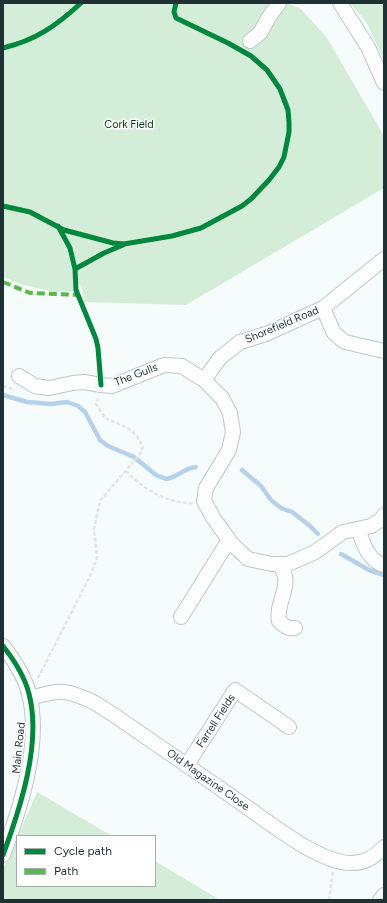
<!DOCTYPE html>
<style>
body{margin:0}
#map{position:relative;width:387px;height:903px;overflow:hidden;background:#f6fbfb;font-family:Figtree,sans-serif}
canvas{display:block}
.frame{position:absolute;inset:0;border:4px solid #1f3132;pointer-events:none}
.legend{position:absolute;left:16px;top:835px;width:140px;height:52px;box-sizing:border-box;background:#fff;border:1px solid #a5adad;margin:0;padding:5px 7px;list-style:none;font-size:12px;color:#1f3132}
.legend li{display:flex;align-items:center;gap:8px;height:20px}
.legend b{width:20px;border:1px solid #a5adad}
</style>
<div id="map">
<canvas width="387" height="903"></canvas>
<div class="frame"></div>
<ul class="legend">
<li><b style="height:5px;background:#00873e"></b>Cycle path</li>
<li><b style="height:5px;background:#58b947"></b>Path</li>
</ul>
</div>
<script>
const g = document.querySelector('canvas').getContext('2d');
g.lineJoin = 'round';
function paint(path, color) { g.fillStyle = color; g.fill(path, 'evenodd'); }
function strokePath(path, color, width, dash) { g.strokeStyle = color; g.lineWidth = width; g.lineCap = dash ? 'butt' : 'round'; g.setLineDash(dash || []); g.stroke(path); }
function label(font, color, halo, rows, align = 'center') {
  g.font = font + ' Figtree,sans-serif'; g.lineWidth = 3; g.setLineDash([]); g.textBaseline = 'middle'; g.strokeStyle = halo; g.fillStyle = color; for (const [text, x, y, turn = 0] of rows) {
    g.save(); g.translate(x, y); g.rotate((+turn || 0) * Math.PI / 180); g.textAlign = isNaN(turn) ? turn : align; if (halo) g.strokeText(text, 0, 0); g.fillText(text, 0, 0); g.restore();
  }
}
paint(new Path2D(`
 M3,3H287L301,9L327,38L384,136V188L186,305L85,302L80,283L73,291L54,292L20,284L3,277Z
 M350,3H384V61L367,23Z
 M37,792L112,836H18Z
 M17,838V886H155V861L220,900H3V869Z`), '#d4edd9');
strokePath(new Path2D(`
 M3,395L27,402L51,404L67,402L78,406L85,412L100,440L108,446L134,457L156,475L166,479L173,477L188,469L196,467
 M242,470L261,486L271,500L281,508L292,512L310,526L318,534
 M341,554L369,570L384,575`), '#b6d1eb', 4.5);
const minor = new Path2D(`
 M340,3L368,47L384,83
 M250,41L260,33L269,17L279,3
 M323,308L334,333L345,342L384,351
 M19,376L35,386L49,388L73,383L84,382L101,385L112,386L164,365L182,366L204,380L222,398L230,413L233,432L229,450L206,488L204,501L214,519L232,544L248,559L272,564H288L315,552L343,532L371,526L382,519L384,515
 M204,380L220,358L240,342L266,334L323,308L384,259
 M359,529C362,542 368,561 384,565
 M279,564C281,568 284,572 285,576C288,591 276,605 279,621C284,626 288,629 295,628
 M181,617L229,540
 M3,646C14,660 25,677 29,694C42,743 20,809 3,855
 M30,698C60,690 66,688 95,703C115,715 134,729 153,742C185,764 217,786 248,808C274,826 318,861 349,863C363,864 375,857 384,847
 M187,765L235,690L289,727
 M380,900L384,895`);
strokePath(minor, '#bdc8c8', 16);
strokePath(new Path2D(`
 M3,386L15,390
 M126,471C144,489 165,503 192,503
 M38,678L92,572L97,557L94,529L100,501L140,454L143,447L137,436L128,428L105,418L96,404L98,398
 M329,900L333,872`), '#e4e6e6', 2.5, [4, 2]);
strokePath(minor, '#fefefe', 14);
strokePath(new Path2D(`
 M3,282L30,293L78,295`), '#58b947', 4, [8, 4]);
strokePath(new Path2D(`
 M3,48C36,40 56,26 81,3
 M3,206L30,212L64,230L113,243L124,244L172,236L201,228L242,206L251,199L269,180L279,167L284,157L289,132V122L288,110L280,89L267,70L251,56L228,43L176,18L174,12L176,3
 M58,226L70,248L75,269L76,290L96,339L98,348L101,385
 M75,269L104,253L123,245
 M3,646C14,660 25,677 29,694C42,743 20,809 3,855`), '#00873e', 5);
label('11px', '#033514', '#fff', [
 ["Cork Field",129,125]
]);
label('11px', '#1f3132', '#fff', [
 ["Shorefield Road",282,325,-23],
 ["The Gulls",136,375,-21],
 ["Farrell Fields",216,721,-57],
 ["Main Road",19,748,-84],
 ["Old Magazine Close",208,780,35]
]);
</script>
